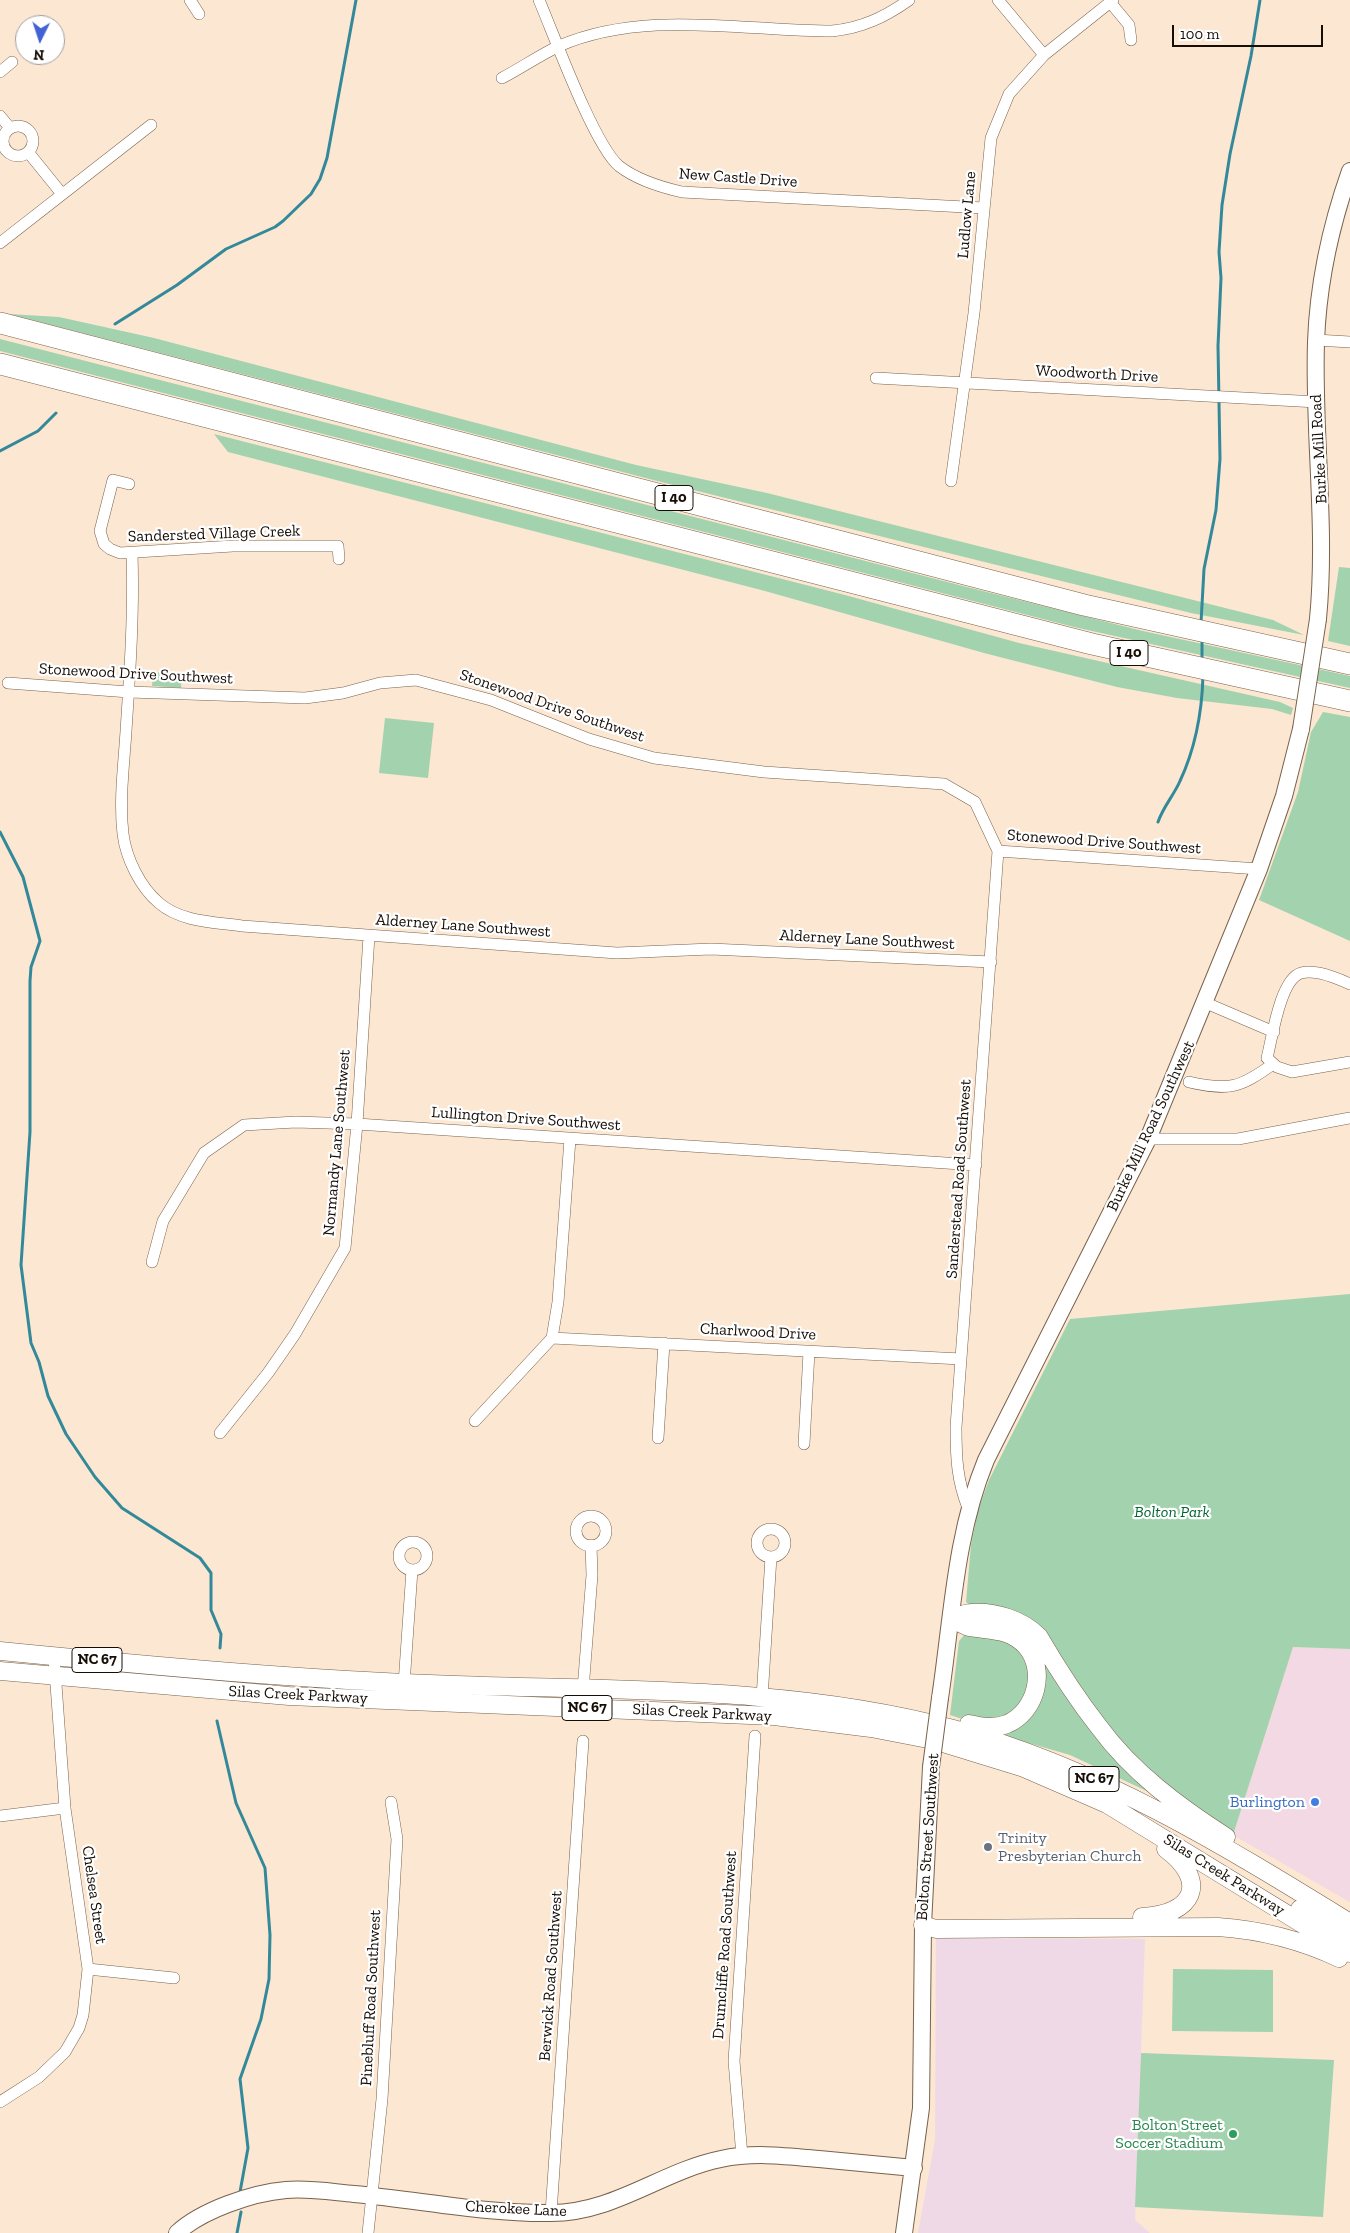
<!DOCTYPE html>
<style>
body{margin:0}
#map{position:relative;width:1350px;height:2233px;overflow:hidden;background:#fce7d2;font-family:"Zilla Slab",serif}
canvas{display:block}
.north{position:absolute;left:15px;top:15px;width:50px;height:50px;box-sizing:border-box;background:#fff;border:1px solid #a29e9b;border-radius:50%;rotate:184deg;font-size:14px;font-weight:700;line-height:20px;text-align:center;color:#160d05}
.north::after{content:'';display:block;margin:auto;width:18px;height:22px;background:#4362d5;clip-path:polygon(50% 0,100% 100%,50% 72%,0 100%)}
.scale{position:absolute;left:1172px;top:25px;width:151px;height:22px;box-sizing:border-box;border:2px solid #160d05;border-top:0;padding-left:6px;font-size:15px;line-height:18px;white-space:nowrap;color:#160d05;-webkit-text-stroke:4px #fff;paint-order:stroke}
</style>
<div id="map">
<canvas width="1350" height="2233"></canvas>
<div class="north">N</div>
<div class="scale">100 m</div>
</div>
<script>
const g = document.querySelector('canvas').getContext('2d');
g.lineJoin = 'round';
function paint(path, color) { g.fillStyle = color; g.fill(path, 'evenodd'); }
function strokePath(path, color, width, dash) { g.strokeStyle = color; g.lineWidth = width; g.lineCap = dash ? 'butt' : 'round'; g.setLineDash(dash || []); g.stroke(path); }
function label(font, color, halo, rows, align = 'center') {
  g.font = font + ' "Zilla Slab",serif'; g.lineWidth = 4.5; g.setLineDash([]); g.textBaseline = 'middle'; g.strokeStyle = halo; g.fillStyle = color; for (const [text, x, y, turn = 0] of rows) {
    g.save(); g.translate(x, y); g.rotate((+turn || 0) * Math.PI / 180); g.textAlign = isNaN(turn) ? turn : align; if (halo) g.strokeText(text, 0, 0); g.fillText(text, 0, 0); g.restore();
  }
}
paint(new Path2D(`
 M1293,1647L1350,1649V1902L1233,1835Z`), '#f2d9e3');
paint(new Path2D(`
 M936,1938L1145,1939L1135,2220L1150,2233H918L935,2140Z`), '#f0d9e6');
paint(new Path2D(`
 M9,314L59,317L154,338L636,465L767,493L1273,620L1304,635L1191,613L665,483Z
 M0,339L967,587L1143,631L1350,676V688L1074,627L0,351Z
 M214,434L845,595L1019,643L1280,702L1293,708L1291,715L1272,709L1177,698L1117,687L984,653L765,591L228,452Z
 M1339,567L1350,568V646L1328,641Z
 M153,672L182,674L181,688L152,686Z
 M1323,712L1350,717V941L1259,900L1298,792L1311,732Z
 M385,718L434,723L428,778L379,773Z
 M1350,1294V1649L1293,1647L1233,1835L1155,1777L1116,1735L1087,1699L1065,1664L966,1602L971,1545L978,1510L989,1480L1070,1319Z
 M974,1631L1017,1645L1031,1670L1026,1699L1006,1719L972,1722L950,1715L959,1641L966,1633Z
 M1039,1646L1153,1794L1070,1755L987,1731L1027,1715Z
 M1173,1969L1273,1970V2032L1172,2031Z
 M1141,2053L1334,2060L1323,2217L1135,2207Z`), '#a3d2af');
strokePath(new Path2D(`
 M115,324L177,285L226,249L275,227L283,221L311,194L320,179L327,158L356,0
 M0,451L38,431L56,413
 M1201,623L1204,569L1216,510L1220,459L1218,346L1221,278L1219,252L1222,205L1230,154L1251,56L1260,0
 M1202,660V639
 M1158,822C1163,807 1174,795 1180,781C1195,749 1202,711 1203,676
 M0,832L23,877L40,941L31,967L30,981V1132L21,1265L31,1343L39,1362L48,1396L66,1434L95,1477L122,1508L200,1558L211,1573V1610L221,1634L220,1648
 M217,1721L236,1803L265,1868L270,1935L269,1979L261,2019L240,2079L248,2148L240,2192
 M237,2233L241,2212`), '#33899a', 3);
const street = new Path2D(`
 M190,0L199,14
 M539,0C554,35 594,145 619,166C637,180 660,187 682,192L984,208
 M998,0L1044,55
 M1110,2L1129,25L1131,40
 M0,72L12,62
 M502,78C521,68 540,55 559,46C645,9 742,31 832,31C862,28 885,17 909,0
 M0,116L10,128
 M3 141a15 15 0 1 1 30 0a15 15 0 1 1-30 0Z
 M28,152L62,194
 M0,243L151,125
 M1316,340L1350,342
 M876,378L1317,402
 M951,481L974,313L991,138L1009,94L1044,55L1113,0
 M129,484L113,480L100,531L104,544L110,549L120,553L233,546H338L339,559
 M132,553C134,613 130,671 126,731C124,764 119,800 123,834C126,858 140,887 159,903C181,922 214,922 242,926L617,953L711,949L991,962
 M8,683L129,692L305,698L343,693L380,683L416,680L491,700L589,739L654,758L764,772L944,784L975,802L998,851L1259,869
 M1350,984C1337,978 1315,969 1301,973C1280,979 1272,1039 1267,1058L1277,1067L1292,1072L1350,1062
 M1206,1003L1274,1032
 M1189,1082C1229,1091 1240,1088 1273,1064
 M1148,1139H1238L1350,1118
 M152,1262L163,1221L204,1153L244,1125L296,1122L357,1124L976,1165
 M552,1338L961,1359
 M475,1421L552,1338L558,1302L570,1139
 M220,1433L268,1373L295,1334L345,1248L357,1124L369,936
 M658,1438L664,1343
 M804,1444L809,1352
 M968,1508C957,1480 956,1458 956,1427L998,851
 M576 1531a15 15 0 1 1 30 0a15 15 0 1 1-30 0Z
 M757 1543a14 14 0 1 1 28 0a14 14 0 1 1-28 0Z
 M399 1556a14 14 0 1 1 28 0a14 14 0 1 1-28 0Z
 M404,1684L412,1570
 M583,1690L592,1575L591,1545
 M762,1698L771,1557
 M0,1816L65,1808
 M88,1969L174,1978
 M0,2102L39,2077L65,2052L79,2028L83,2015L88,1969L65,1808L54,1657
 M742,2156L734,2061L755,1736
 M551,2213L583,1741
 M368,2233L382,2099L397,1839L391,1802`);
const secondary = new Path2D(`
 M1318,619C1327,526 1313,435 1316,342C1318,285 1331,225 1350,171
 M940,1698C952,1619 955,1535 986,1460L1148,1139L1259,869L1284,796L1301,729
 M177,2233C202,2210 252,2193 286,2190C308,2188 332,2192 354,2194C420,2200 486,2214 551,2213C614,2213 662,2171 721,2159C753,2152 786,2156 819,2159C851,2162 882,2165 914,2168
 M904,2233L921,2108L923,1925L931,1767`);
const primary = new Path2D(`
 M952,1619C958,1617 964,1613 971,1613C995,1611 1023,1620 1039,1637C1057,1668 1077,1699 1099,1727C1132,1772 1179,1807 1226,1837
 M952,1619C957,1621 963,1625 969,1627C991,1631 1009,1628 1026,1646C1047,1670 1036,1712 1007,1724C994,1729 982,1727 969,1724
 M0,1651C152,1666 304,1680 456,1685C621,1691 793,1686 953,1729C1097,1767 1225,1846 1350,1923
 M0,1671L289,1696L774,1716L871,1728L933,1740L1024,1768L1107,1804L1350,1953
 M1300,1909L1350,1938
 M1142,1917C1193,1915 1210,1882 1166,1849
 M923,1925L936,1929L1218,1927C1261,1930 1299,1939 1339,1958`);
const highway = new Path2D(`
 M0,323L1084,605L1350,664
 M0,364L1092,644L1350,701`);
strokePath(street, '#79624b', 12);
strokePath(secondary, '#79624b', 18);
strokePath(primary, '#79624b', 19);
strokePath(highway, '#79624b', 22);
strokePath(street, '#fff', 11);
strokePath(secondary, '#fff', 16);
strokePath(primary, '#fff', 18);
strokePath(highway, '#fff', 21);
const secondaryBridge = new Path2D(`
 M1301,729L1318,619
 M931,1767L940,1698`);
strokePath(secondaryBridge, '#79624b', 18, []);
strokePath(secondaryBridge, '#fff', 16);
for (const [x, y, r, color] of [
 [1315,1802,5,"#3f7fe0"],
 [988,1847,5,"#6b7280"],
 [1233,2134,5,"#2e9e5b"]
]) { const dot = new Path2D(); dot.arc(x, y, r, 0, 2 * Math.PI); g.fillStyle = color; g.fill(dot); strokePath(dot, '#fff', 2); }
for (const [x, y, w] of [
 [674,498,38],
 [1129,653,38],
 [97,1660,50],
 [587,1708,50],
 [1094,1779,50]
]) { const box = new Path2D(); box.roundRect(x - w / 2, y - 12.5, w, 25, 4); g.fillStyle = '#fff'; g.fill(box); strokePath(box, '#160d05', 1); }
label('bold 15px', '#160d05', null, [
 ["I 40",674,498],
 ["I 40",1129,653],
 ["NC 67",97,1660],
 ["NC 67",587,1708],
 ["NC 67",1094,1779]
]);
label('16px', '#160d05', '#fff', [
 ["New Castle Drive",738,178,4],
 ["Ludlow Lane",967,215,-85],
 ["Woodworth Drive",1097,374,3],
 ["Burke Mill Road",1319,449,-93],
 ["Sandersted Village Creek",214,534,-2],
 ["Stonewood Drive Southwest",136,674,3],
 ["Stonewood Drive Southwest",552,706,19],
 ["Stonewood Drive Southwest",1104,842,4],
 ["Alderney Lane Southwest",463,926,4],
 ["Alderney Lane Southwest",867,940,3],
 ["Lullington Drive Southwest",526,1119,4],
 ["Burke Mill Road Southwest",1151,1126,-65],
 ["Normandy Lane Southwest",337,1143,-85],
 ["Sanderstead Road Southwest",959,1179,-86],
 ["Charlwood Drive",758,1332,3],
 ["Silas Creek Parkway",298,1695,3],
 ["Silas Creek Parkway",702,1713,3],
 ["Bolton Street Southwest",928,1837,-86],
 ["Silas Creek Parkway",1224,1875,32],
 ["Chelsea Street",94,1895,82],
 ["Drumcliffe Road Southwest",725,1945,-86],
 ["Berwick Road Southwest",551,1976,-86],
 ["Pinebluff Road Southwest",371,1998,-87],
 ["Cherokee Lane",516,2209,3]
]);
label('italic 16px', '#016431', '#fff', [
 ["Bolton Park",1172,1512]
]);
label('16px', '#366cbe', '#fff', [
 ["Burlington",1305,1802]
], 'right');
label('16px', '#5b616d', '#fff', [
 ["Trinity",998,1838],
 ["Presbyterian Church",998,1856]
], 'left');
label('16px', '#27864d', '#fff', [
 ["Bolton Street",1223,2125],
 ["Soccer Stadium",1223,2143]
], 'right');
</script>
